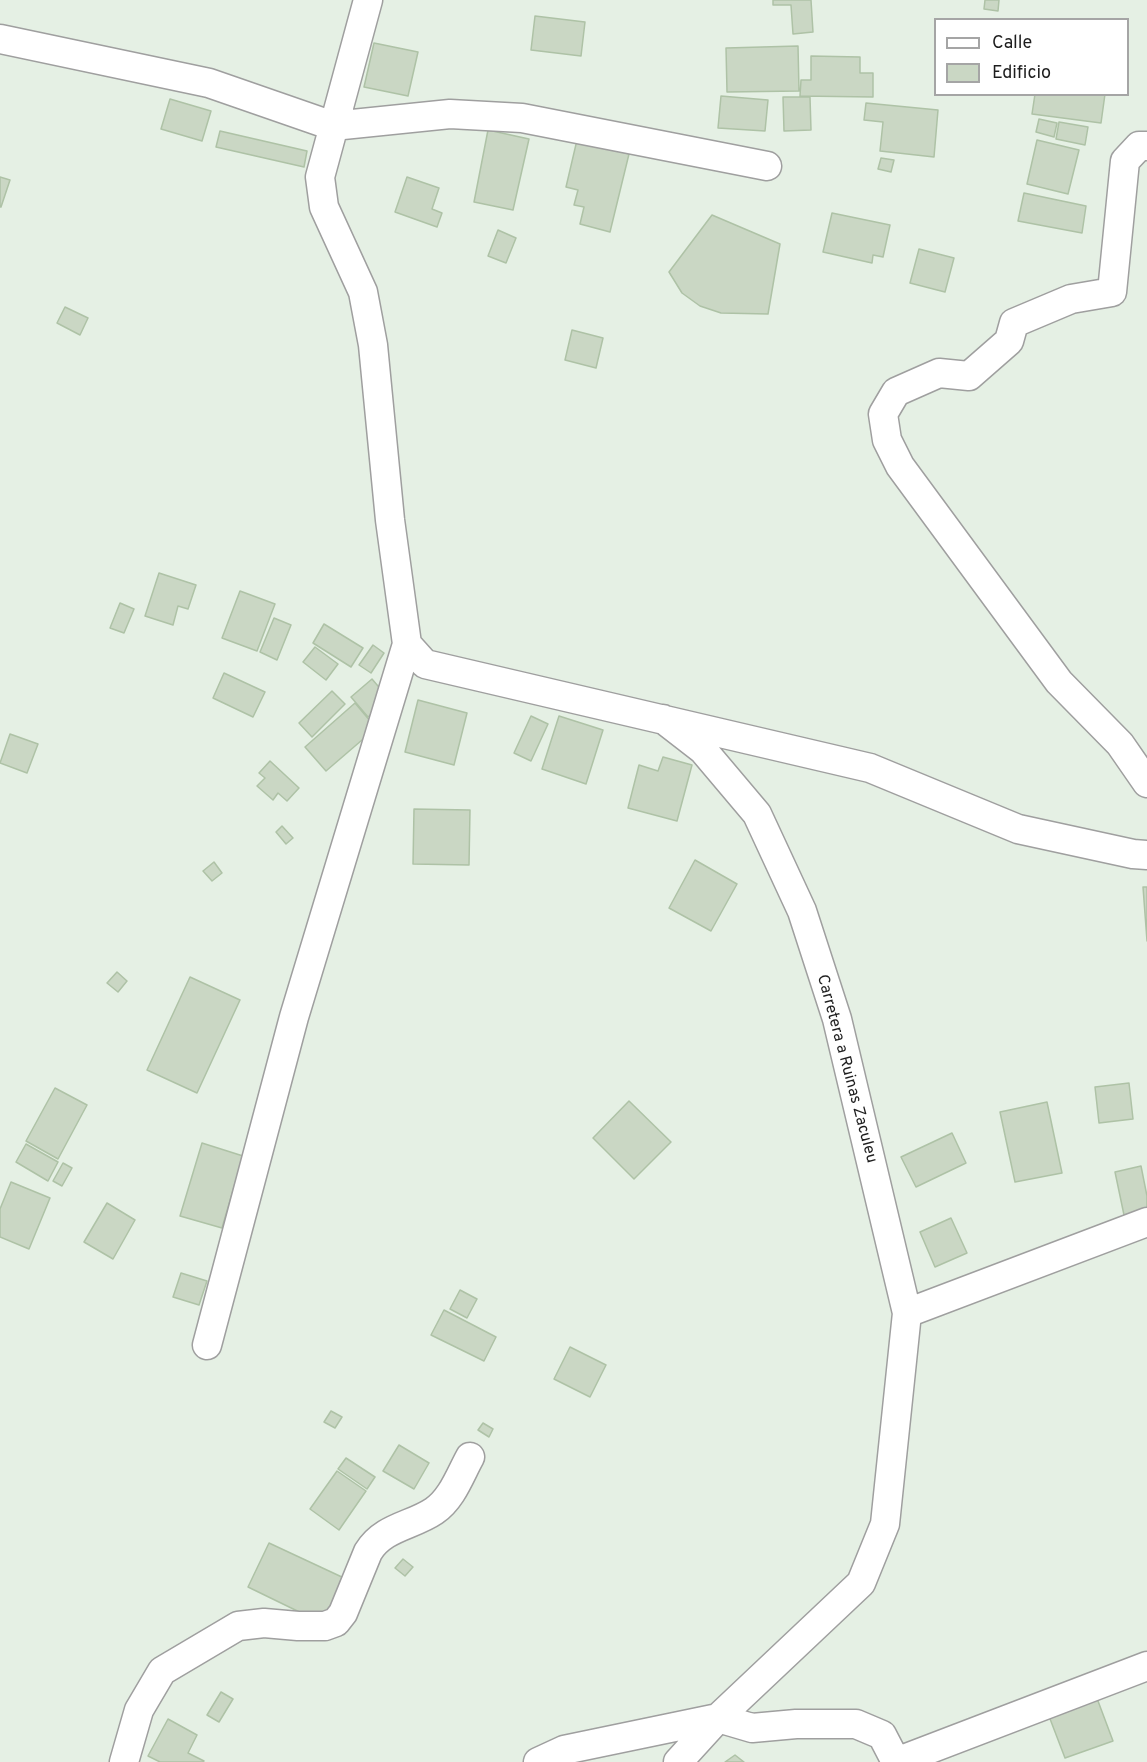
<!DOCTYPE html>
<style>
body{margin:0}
#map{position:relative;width:1147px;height:1762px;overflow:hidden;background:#e5f0e4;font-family:Overpass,sans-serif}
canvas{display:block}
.legend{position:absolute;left:934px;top:18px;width:195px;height:78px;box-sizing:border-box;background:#fff;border:2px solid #a5a5a5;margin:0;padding:8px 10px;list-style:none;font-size:18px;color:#1e1e1e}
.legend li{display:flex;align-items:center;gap:12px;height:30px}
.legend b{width:30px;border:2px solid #a5a5a5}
</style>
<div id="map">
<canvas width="1147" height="1762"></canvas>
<ul class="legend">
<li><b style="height:8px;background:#fff"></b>Calle</li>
<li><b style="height:16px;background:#cad7c4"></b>Edificio</li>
</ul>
</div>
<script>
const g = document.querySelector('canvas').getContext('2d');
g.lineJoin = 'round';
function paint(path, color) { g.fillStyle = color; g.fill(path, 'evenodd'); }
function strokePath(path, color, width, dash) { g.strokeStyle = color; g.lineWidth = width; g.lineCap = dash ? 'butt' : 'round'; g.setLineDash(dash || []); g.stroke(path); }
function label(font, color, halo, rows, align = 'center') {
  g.font = font + ' Overpass,sans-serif'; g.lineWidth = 5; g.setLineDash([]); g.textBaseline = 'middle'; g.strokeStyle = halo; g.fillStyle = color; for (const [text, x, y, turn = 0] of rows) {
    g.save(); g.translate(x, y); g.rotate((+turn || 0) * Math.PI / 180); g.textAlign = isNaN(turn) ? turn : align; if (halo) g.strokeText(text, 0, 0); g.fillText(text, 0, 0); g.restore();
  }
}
const building = new Path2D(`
 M773,0H811L813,32L793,34L791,5H773Z
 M985,0H999L998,11L984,9Z
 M535,16L585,22L581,56L531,50Z
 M374,43L418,52L408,96L364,87Z
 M798,46L799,91L727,92L726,48Z
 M811,56L860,57V73H873V97L800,96L801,80H811Z
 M1035,94H1105L1101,123L1032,114Z
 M721,96L768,100L765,131L718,128Z
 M783,97H810L811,130L784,131Z
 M170,99L211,111L202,141L161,129Z
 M866,103L938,110L934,157L880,151L883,122L864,120Z
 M1039,119L1057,123L1054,137L1036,132Z
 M1059,122L1088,127L1085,145L1056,139Z
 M488,130L529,139L513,210L474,202Z
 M220,131L307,151L304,167L216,147Z
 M577,140L629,154L610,232L580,224L584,207L574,205L578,190L566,187Z
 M1037,140L1079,150L1068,194L1027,184Z
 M881,158L894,160L891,172L878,169Z
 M0,177L10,180L1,207H0Z
 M407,177L439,188L432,209L442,213L437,227L395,212Z
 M1024,193L1086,206L1082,233L1018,221Z
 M832,213L890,225L883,257L873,255L872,263L823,252Z
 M712,215L780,244L768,314L721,313L700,306L682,293L669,272Z
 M498,230L516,238L506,263L488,256Z
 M919,249L954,258L945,292L910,283Z
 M65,307L88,318L80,335L57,323Z
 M572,330L603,338L596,368L565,360Z
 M159,573L196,585L188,609L178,606L173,625L145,616Z
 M240,591L275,604L257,651L222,638Z
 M120,603L134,609L124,633L110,628Z
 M274,618L291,625L277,660L260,652Z
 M324,624L363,648L351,667L313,643Z
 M373,645L384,653L371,673L359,665Z
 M315,647L338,664L326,680L303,662Z
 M224,673L265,692L253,717L213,698Z
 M372,679L389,699L368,717L351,697Z
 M332,691L345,704L312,737L299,723Z
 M418,700L467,713L454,765L405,752Z
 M355,703L376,728L326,771L305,747Z
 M531,716L548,724L531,761L514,753Z
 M559,716L603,730L586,784L542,769Z
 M10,734L38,744L27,773L0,763Z
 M663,757L692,765L677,821L628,808L639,765L658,771Z
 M270,761L299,788L287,801L278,793L273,800L257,786L265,778L259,773Z
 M414,809L470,810L469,865L413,864Z
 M282,826L293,838L286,844L276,832Z
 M695,860L737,884L711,931L669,908Z
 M214,862L222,873L212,881L203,871Z
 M1143,887H1147V941Z
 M117,972L127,981L118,992L107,983Z
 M190,977L240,1000L197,1093L147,1070Z
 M1129,1083L1133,1119L1099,1123L1095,1087Z
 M55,1088L87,1105L58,1159L26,1141Z
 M629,1101L671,1142L634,1179L593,1138Z
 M1047,1102L1062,1173L1015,1182L1000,1112Z
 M952,1133L966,1163L916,1187L901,1157Z
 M202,1143L243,1156L222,1228L180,1216Z
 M26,1144L58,1162L48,1181L16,1162Z
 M63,1163L72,1168L62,1186L53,1181Z
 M1141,1166L1147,1196V1210L1124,1215L1115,1172Z
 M11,1182L50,1198L29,1249L0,1237V1209Z
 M107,1203L135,1220L113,1259L84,1242Z
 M951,1218L967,1253L935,1267L920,1232Z
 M181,1273L207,1281L199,1305L173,1297Z
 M460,1290L477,1299L467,1318L450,1309Z
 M444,1310L496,1337L484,1361L431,1335Z
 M570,1347L606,1365L590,1397L554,1379Z
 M331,1411L342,1417L335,1428L324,1422Z
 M483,1423L493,1429L489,1437L478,1430Z
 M399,1445L429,1463L414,1489L383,1471Z
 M346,1458L375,1477L367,1489L338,1469Z
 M337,1471L366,1491L339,1530L310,1509Z
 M269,1543L344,1578L322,1623L248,1587Z
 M403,1559L413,1567L405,1576L395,1568Z
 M221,1692L233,1699L219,1722L207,1715Z
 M1095,1693L1113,1741L1065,1758L1047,1711Z
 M168,1719L197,1735L188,1753L204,1761L203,1762H160L148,1756Z
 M735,1755L744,1762H725Z`);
paint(building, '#cad7c4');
strokePath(building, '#aec2a6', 1.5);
const minor = new Path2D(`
 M0,39L209,83L333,126L450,114L522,118L767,166
 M1147,146H1139L1125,161L1112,292L1071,299L1014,323L1009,341L969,376L939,373L896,392L883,414L887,440L900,466L1059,682L1120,744L1147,783
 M407,644L425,664L870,768L1018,829L1133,854L1147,855
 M907,1313L1147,1222
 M207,1345L294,1017L407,644L390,520L373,345L363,292L324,207L320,177L368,0
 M124,1762L139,1710L162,1671L238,1626L264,1623L298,1626H325L336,1622L343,1613L368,1552C383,1527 412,1526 434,1511C452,1499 460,1475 470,1457
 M538,1762L564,1750L718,1718L861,1583L885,1524L907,1313L837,1019L802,911L757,814L703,750L663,719
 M678,1762L718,1718L752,1728L796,1724H856L882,1735L896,1762
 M896,1762L1147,1666`);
strokePath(minor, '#9f9f9f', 31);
strokePath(minor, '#fff', 28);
label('16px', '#1e1e1e', '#fff', [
 ["Carretera a Ruinas Zaculeu",846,1069,75]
]);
</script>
